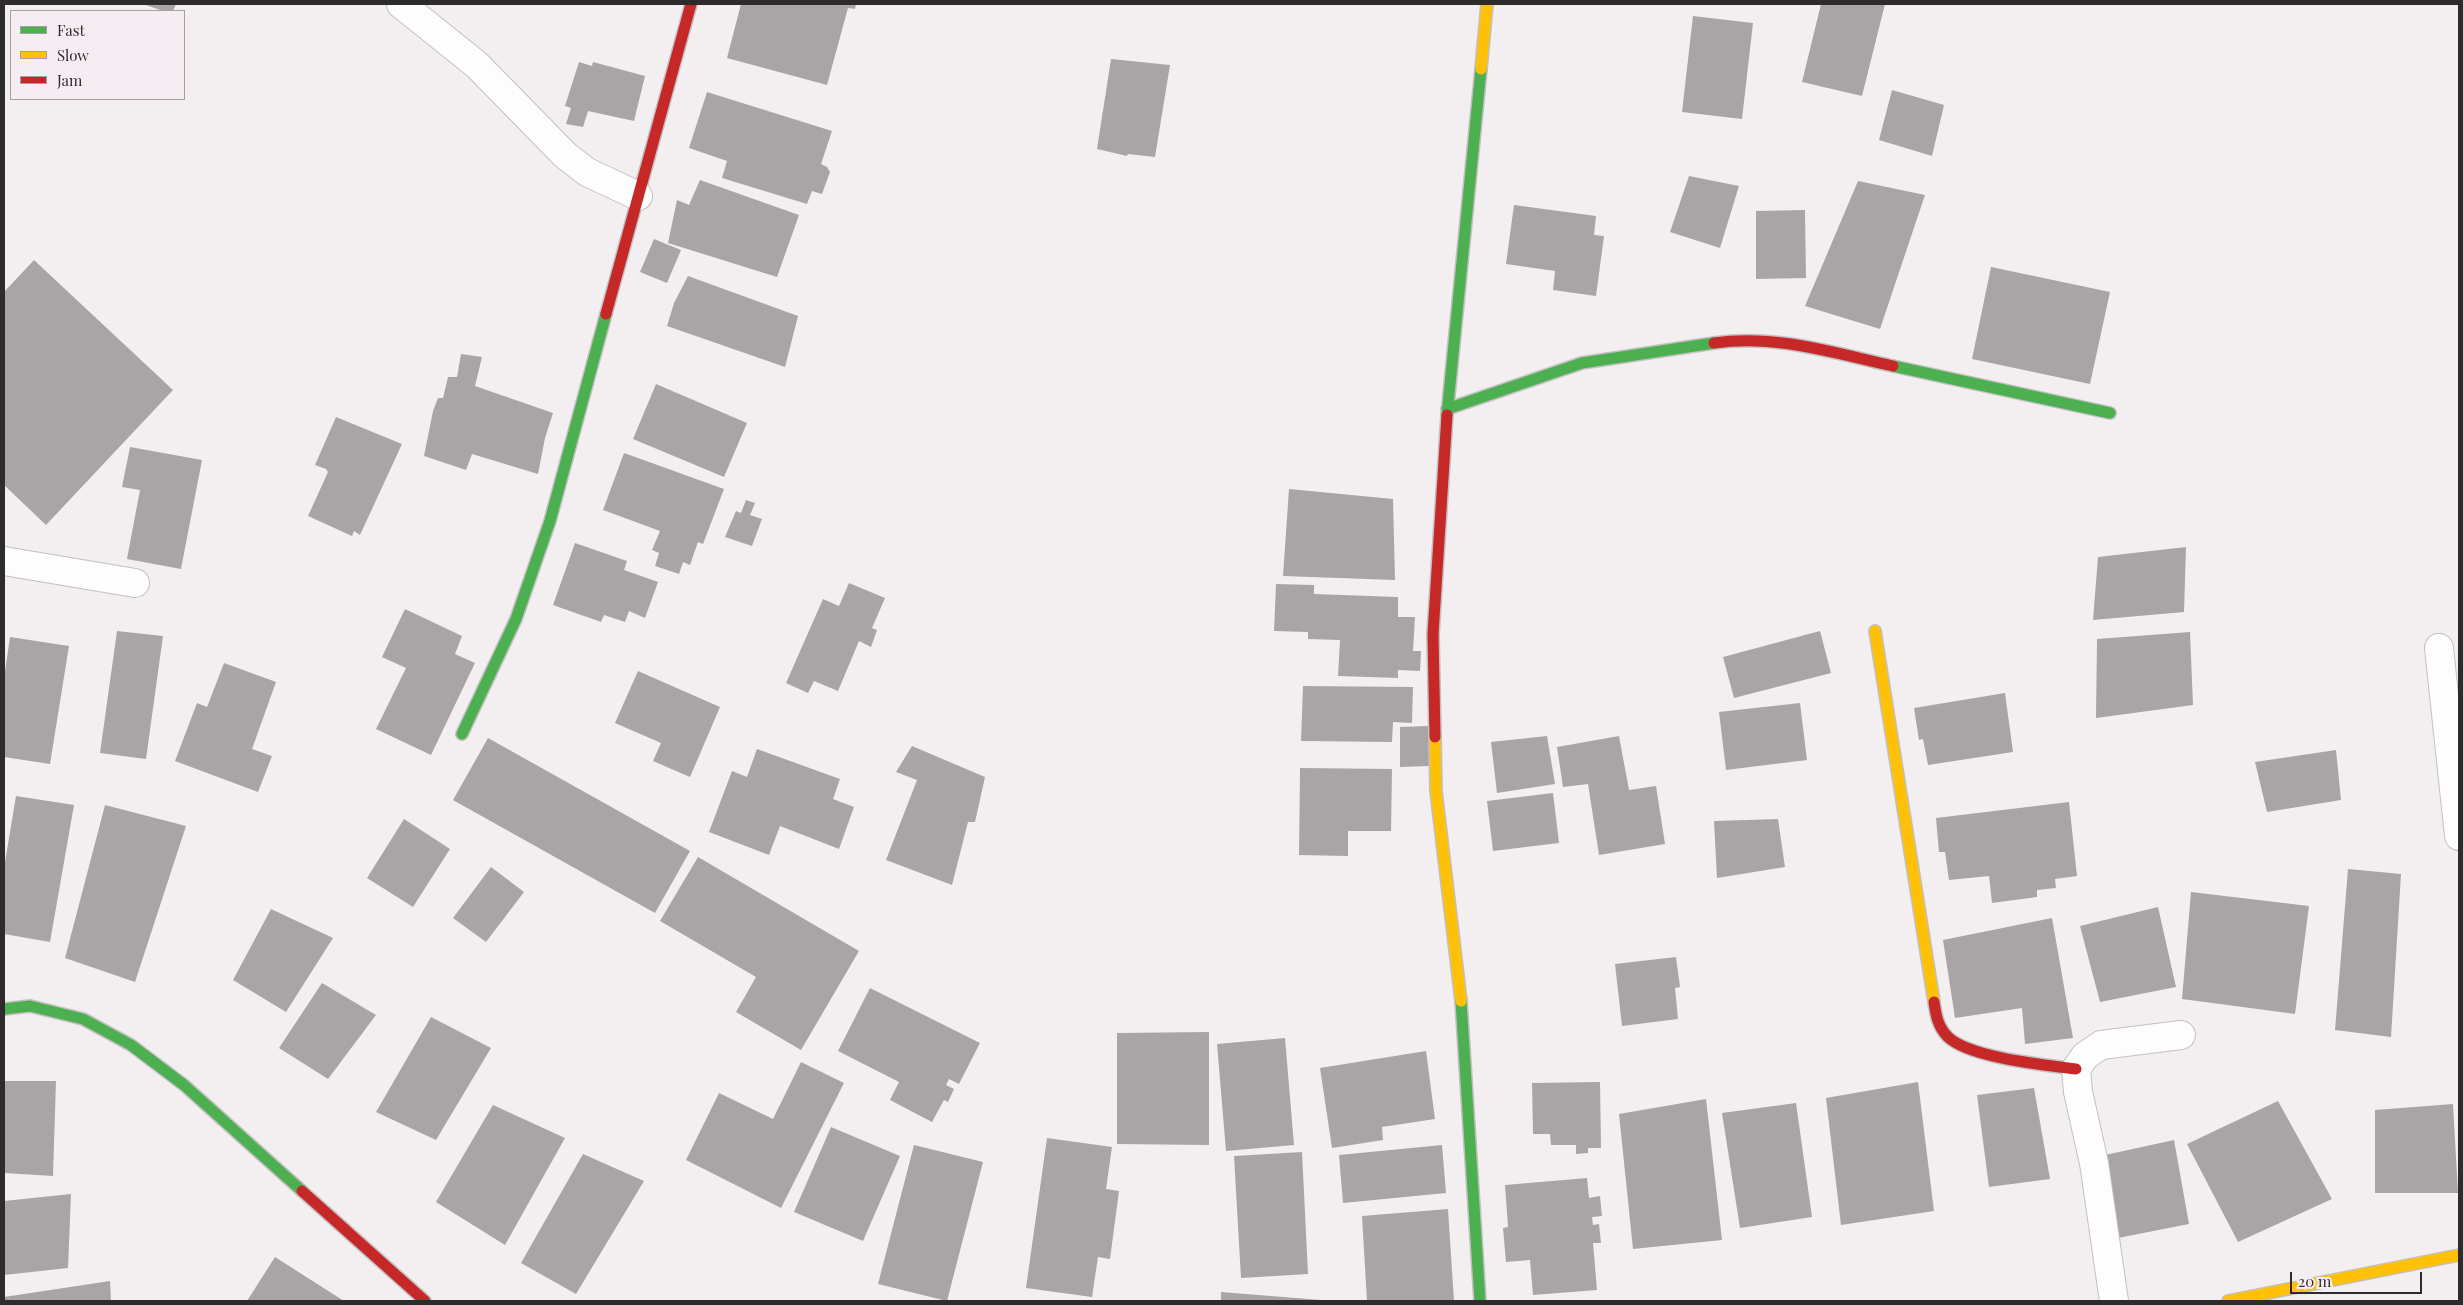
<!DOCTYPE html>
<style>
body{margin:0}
#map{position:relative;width:2463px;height:1305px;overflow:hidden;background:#f3eff1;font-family:"Playfair Display",serif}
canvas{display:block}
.frame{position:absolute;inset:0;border:5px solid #2e2b2d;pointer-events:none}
.legend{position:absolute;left:10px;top:10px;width:175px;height:90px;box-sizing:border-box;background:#f5edf2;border:1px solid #a59fa3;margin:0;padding:6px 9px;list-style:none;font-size:15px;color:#2e2b2d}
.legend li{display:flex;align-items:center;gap:10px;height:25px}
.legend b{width:25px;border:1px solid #a59fa3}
.scale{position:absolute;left:2290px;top:1272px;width:132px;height:22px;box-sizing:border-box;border:2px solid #2e2b2d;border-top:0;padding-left:6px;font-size:15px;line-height:18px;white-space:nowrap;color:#2e2b2d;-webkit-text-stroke:4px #f5edf2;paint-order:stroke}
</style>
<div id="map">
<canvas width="2463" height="1305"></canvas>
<div class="frame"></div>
<ul class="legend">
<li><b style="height:6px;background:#4caf50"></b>Fast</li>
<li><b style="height:6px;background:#ffc107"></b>Slow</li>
<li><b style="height:6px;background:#c62828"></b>Jam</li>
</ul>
<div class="scale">20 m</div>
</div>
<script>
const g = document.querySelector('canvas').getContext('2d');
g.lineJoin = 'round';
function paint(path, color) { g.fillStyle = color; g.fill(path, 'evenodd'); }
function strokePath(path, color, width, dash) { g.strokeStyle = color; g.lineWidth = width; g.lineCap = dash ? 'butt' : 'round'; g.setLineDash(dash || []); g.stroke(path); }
paint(new Path2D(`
 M143,4H176L173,11H163Z
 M741,4H856L855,9L848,8L827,85L727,58Z
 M1821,4H1885L1862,96L1802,82Z
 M1693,16L1753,23L1742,119L1682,112Z
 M1111,59L1170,65L1155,157L1128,154L1127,156L1097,149Z
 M579,62L592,66L593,62L645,76L634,121L588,111L583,127L566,124L571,108L565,106Z
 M1892,90L1944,105L1932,156L1879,140Z
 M707,92L832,131L821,164L827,167L830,172L822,194L812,191L807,204L722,178L727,161L689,148Z
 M1689,176L1739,186L1720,248L1670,232Z
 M700,180L799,215L777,277L668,243L677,200L689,205Z
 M1858,181L1925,195L1880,329L1805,306Z
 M1514,205L1596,216L1594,235L1604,236L1596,296L1553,290L1555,271L1506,264Z
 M1805,210L1806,278L1756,279V211Z
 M654,239L681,250L667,283L640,272Z
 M34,260L173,390L46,525L4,485V292Z
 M1991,267L2110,292L2090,384L1972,359Z
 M688,276L798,316L785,367L667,326L674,303Z
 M461,354L482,357L475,386L553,413L545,438L538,474L472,454L466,470L424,456L433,411L438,398H443L448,377H457Z
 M656,384L747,423L724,477L633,439Z
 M336,417L402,444L360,535L354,531L352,536L308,516L328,472L326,469L315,465Z
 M130,447L202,460L181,569L127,559L140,490L122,487Z
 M624,453L724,489L703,544L698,542L690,565L683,562L679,574L655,566L659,553L652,550L660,531L603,510Z
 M1289,489L1393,499L1395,580L1283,576Z
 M746,500L755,503L750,515L762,519L752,546L725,537L736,511L741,513Z
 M575,543L627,561L624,570L658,582L645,618L629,611L625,622L604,615L601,622L553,605Z
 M2186,547L2184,612L2093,620L2098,557Z
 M849,583L885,598L872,628L877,630L871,647L859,641L838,691L814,681L808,693L786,683L823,599L839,606Z
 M1276,584L1314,585V594L1398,597V617H1415L1413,651H1421L1420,671L1398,670V678L1338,676L1340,640L1308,639V632L1274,631Z
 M405,609L462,636L455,654L475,663L431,755L376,729L406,668L382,657Z
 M117,631L163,636L146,759L100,753Z
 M1820,631L1831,673L1734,698L1723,657Z
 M2190,632L2193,705L2096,718L2097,639Z
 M10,637L69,646L50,764L4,757V678Z
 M224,663L276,682L252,749L272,756L258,792L175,761L197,703L207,707Z
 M638,671L720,707L690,777L653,761L661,743L615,723Z
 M1303,686L1413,687L1412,723L1393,722L1392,742L1301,741Z
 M2005,693L2013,752L1928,765L1923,739L1919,740L1914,708Z
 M1800,703L1807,760L1726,770L1719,712Z
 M1429,726L1430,766L1400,767V727Z
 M1547,736L1555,784L1497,793L1491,742Z
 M1619,736L1629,790L1656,786L1665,844L1599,855L1588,784L1563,787L1557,747Z
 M488,738L690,851L655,913L453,800Z
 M912,746L985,777L975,822H968L952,885L886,860L917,780L896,772Z
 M757,749L840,779L833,799L854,807L839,849L780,826L769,855L709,832L732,771L747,777Z
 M2336,750L2341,800L2267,812L2255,762Z
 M1300,768L1392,769L1391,831H1348V856L1299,855Z
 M1553,793L1559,843L1493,851L1487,801Z
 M16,796L74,805L50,942L4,934V868Z
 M2069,802L2077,876L2055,879L2056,888L2037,890V897L1992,903L1989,876L1949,880L1945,852H1939L1936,818Z
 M105,805L186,826L135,982L65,958Z
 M404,819L450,849L413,907L367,878Z
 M1778,819L1785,867L1717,878L1714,821Z
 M698,857L859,951L801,1050L736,1012L756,977L660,921Z
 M491,867L524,892L486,942L453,918Z
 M2348,869L2401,874L2391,1037L2335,1030Z
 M2191,892L2309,906L2295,1014L2182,999Z
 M2158,907L2176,987L2100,1002L2080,926Z
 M271,909L333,938L286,1012L233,980Z
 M2052,918L2073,1038L2025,1044L2022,1008L1955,1018L1943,940Z
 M1676,957L1680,987L1675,988L1678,1019L1622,1026L1615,964Z
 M322,983L376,1015L328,1079L279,1048Z
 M870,988L980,1043L959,1084L949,1079L946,1085L954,1089L948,1102L944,1100L932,1122L890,1100L899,1082L838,1051Z
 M431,1017L491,1048L436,1140L376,1112Z
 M1209,1032V1145L1117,1144V1033Z
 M1285,1038L1294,1145L1226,1151L1217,1044Z
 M1426,1051L1435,1119L1382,1127L1383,1140L1332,1148L1320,1068Z
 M801,1062L844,1083L781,1208L686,1160L719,1093L773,1119Z
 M4,1081H56L53,1176L4,1173Z
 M1600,1082L1601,1148H1588V1153L1576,1154V1145H1551L1550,1134H1533L1532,1083Z
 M1918,1082L1934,1211L1841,1225L1826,1098Z
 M2034,1088L2050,1179L1989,1187L1977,1095Z
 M1706,1099L1722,1240L1633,1249L1619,1114Z
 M2278,1101L2332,1199L2238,1242L2187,1144Z
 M1796,1103L1812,1217L1740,1228L1722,1113Z
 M2453,1104L2458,1193H2375V1110Z
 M493,1105L565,1138L505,1245L436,1202Z
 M831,1127L900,1156L863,1241L794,1212Z
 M1047,1138L1112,1147L1106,1189L1119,1191L1110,1259L1098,1257L1092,1297L1026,1288Z
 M2174,1140L2189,1224L2118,1238L2105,1155Z
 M914,1145L983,1162L947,1301L878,1284Z
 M1442,1145L1446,1193L1343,1203L1339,1155Z
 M1302,1152L1308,1274L1241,1278L1234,1156Z
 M583,1154L644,1181L576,1294L521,1263Z
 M1587,1178L1589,1198L1600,1196L1602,1216L1592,1217L1593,1225L1599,1224L1601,1243H1593L1597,1290L1533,1295L1530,1260L1506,1262L1503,1228L1508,1227L1505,1185Z
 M71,1194L68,1268L4,1275V1201Z
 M1448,1209L1454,1301H1367L1362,1216Z
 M275,1257L344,1301H247Z
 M110,1281L111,1301H4V1297Z
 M1221,1292L1321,1300L1320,1301H1221Z`), '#a9a5a7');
const street = new Path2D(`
 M401,4L477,65L565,155L587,172L638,196
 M4,561L135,583
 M2439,648L2459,836
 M2114,1301L2094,1163L2078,1092L2076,1069L2085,1056L2101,1045L2181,1035`);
const fast = new Path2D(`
 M1893,366L2110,413
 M1447,409L1582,363L1714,343
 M1447,415L1481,69
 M462,734L516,619L550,521L606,314
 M1461,1001L1480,1301
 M4,1009L30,1006L83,1019L131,1045L184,1085L302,1191`);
const slow = new Path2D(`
 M1481,69L1487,4
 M1875,631L1934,1002
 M1435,737L1436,791L1461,1001
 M2228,1301L2459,1255`);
const jam = new Path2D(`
 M606,314L691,4
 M1714,343C1775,334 1834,353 1893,366
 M1435,737L1433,634L1447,415
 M1934,1002C1936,1016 1938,1027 1948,1037C1970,1058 2046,1065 2076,1069
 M302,1191L425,1301`);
strokePath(street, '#c3c0c1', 30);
strokePath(fast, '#c3c0c1', 14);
strokePath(slow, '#c3c0c1', 14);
strokePath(jam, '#c3c0c1', 14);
strokePath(street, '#fdfdfd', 28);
strokePath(fast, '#4caf50', 11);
strokePath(slow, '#ffc107', 11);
strokePath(jam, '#c62828', 11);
</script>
